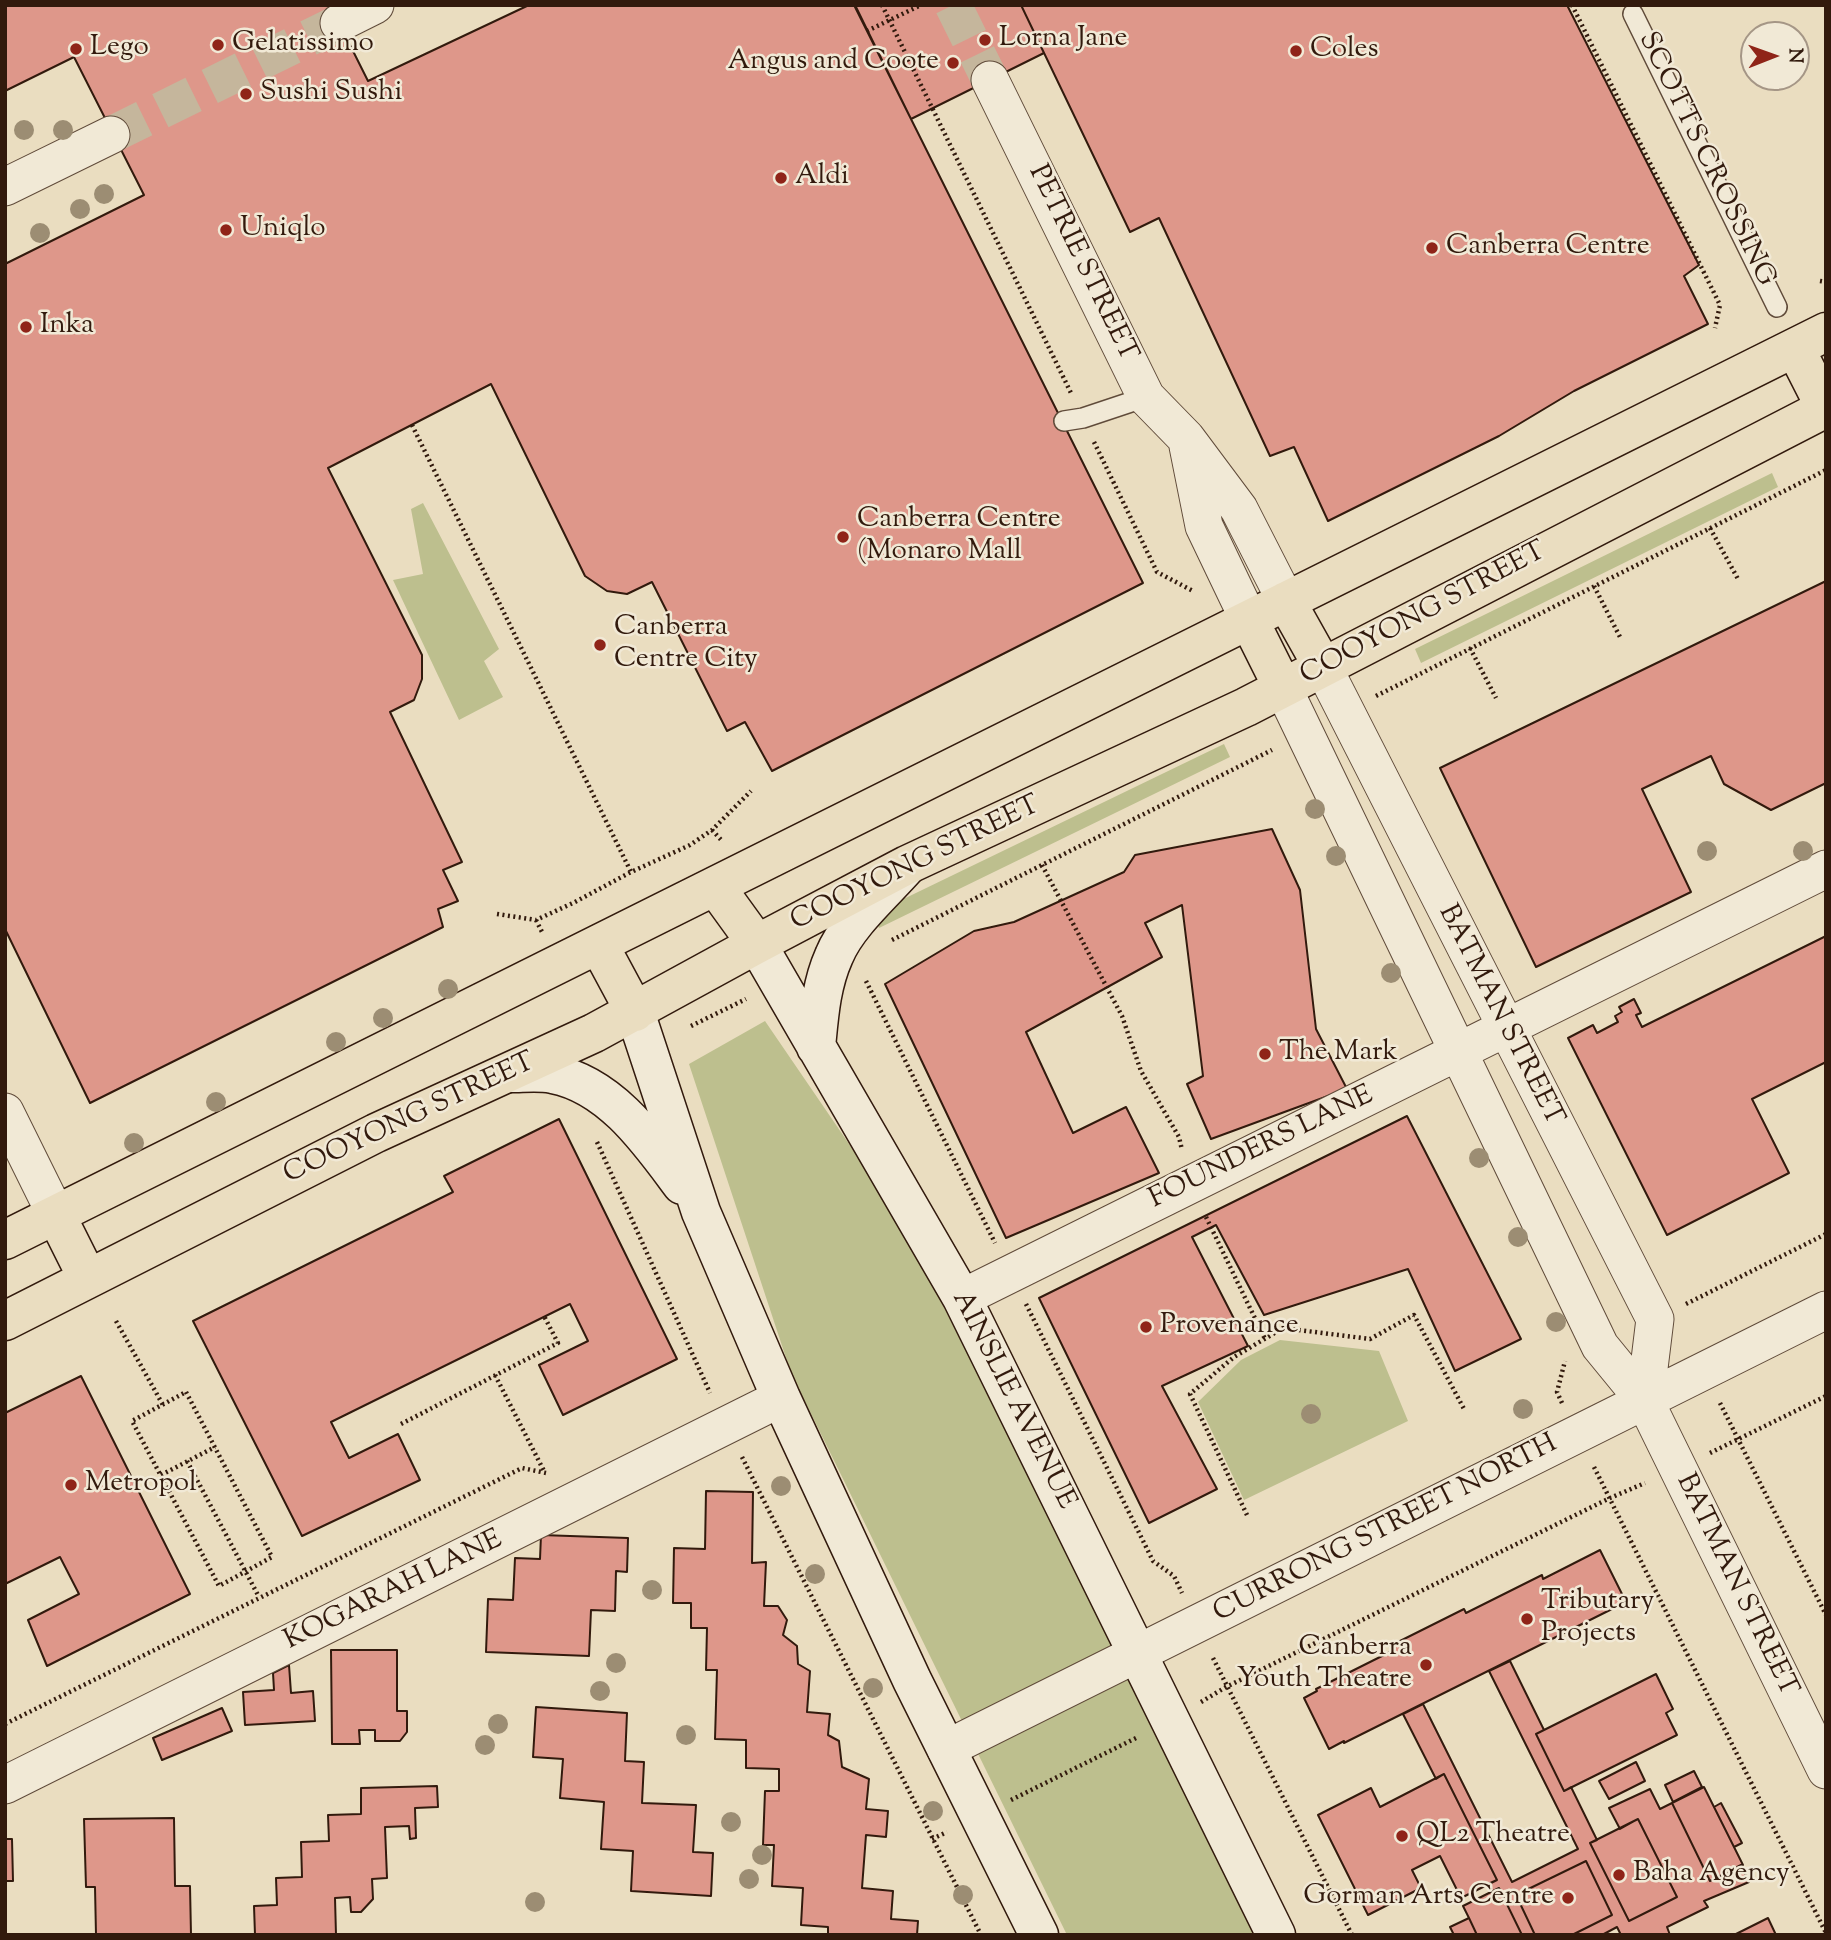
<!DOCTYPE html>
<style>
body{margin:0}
#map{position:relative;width:1831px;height:1940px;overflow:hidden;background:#eaddc0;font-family:"Sorts Mill Goudy",serif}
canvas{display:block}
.frame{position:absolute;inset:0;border:7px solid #321a0d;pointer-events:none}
.north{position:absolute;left:1740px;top:21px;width:70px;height:70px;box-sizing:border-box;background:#f1e9d6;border:2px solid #a59686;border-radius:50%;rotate:89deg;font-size:19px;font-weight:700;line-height:28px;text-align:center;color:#321a0d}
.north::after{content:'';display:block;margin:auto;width:24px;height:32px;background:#8f2418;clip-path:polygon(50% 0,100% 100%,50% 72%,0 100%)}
</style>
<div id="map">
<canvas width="1831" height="1940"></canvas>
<div class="frame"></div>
<div class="north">N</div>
</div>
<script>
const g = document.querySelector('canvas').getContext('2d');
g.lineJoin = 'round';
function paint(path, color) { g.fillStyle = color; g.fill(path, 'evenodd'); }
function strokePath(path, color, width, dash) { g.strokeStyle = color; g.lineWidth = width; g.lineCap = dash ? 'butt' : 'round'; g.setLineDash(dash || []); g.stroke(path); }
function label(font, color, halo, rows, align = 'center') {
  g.font = font + ' "Sorts Mill Goudy",serif'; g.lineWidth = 5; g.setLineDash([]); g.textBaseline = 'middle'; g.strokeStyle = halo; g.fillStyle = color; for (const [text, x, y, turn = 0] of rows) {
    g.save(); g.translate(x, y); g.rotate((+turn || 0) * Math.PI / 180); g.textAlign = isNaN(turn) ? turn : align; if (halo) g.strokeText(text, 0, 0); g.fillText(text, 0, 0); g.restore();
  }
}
paint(new Path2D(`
 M1772,473L1778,487L1421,663L1415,649Z
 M423,503L499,649L484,661L503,697L459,720L393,580L423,574L411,509Z
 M1224,744L1230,757L879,928L876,921L889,906Z
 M765,1021L901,1220L1255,1935H1067L791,1373L689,1064Z
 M1280,1340L1379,1351L1408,1421L1244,1500L1198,1402L1241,1360Z`), '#bdbf8e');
const building = new Path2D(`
 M5,5H330L368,81L529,5H854L1143,583L772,771L745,722L727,731L652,582L627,594L607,591L585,576L491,384L328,468L422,655V679L414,700L390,712L462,862L443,870L458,901L438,909L443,927L90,1103L5,929V264L144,195L74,57L5,91Z
 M855,5H1021L1044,53L911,119Z
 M1021,5H1567L1699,265L1684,276L1708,324L1574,391L1499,436L1328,521L1294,447L1270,456L1159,218L1130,232Z
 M1826,581V783L1771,810L1724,784L1711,756L1642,789L1691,892L1536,967L1440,768Z
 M1272,829L1300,890L1316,1029L1347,1089L1211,1139L1187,1084L1203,1076L1182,905L1145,923L1162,957L1026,1032L1073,1133L1126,1107L1159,1173L1006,1238L885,984L974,931L1014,922L1124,872L1135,855Z
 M1826,936V1062L1752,1099L1789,1173L1667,1235L1568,1038L1593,1025L1597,1033L1618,1022L1615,1016L1622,1012L1619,1007L1634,999L1641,1013L1636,1015L1642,1027Z
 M1407,1116L1521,1339L1455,1371L1408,1269L1264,1315L1216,1225L1192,1237L1248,1346L1162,1386L1217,1489L1149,1523L1039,1298Z
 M559,1119L677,1359L563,1415L539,1365L588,1341L570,1304L331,1422L349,1458L398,1434L420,1480L302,1536L193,1321L453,1192L444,1176Z
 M81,1376L190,1594L47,1666L28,1620L79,1594L60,1557L5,1584V1413Z
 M706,1491L753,1492L752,1563L766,1562L764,1606H778L787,1620L783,1635L797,1646L798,1664L810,1671L807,1712L830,1714L828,1735L839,1741L842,1767L869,1779L866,1809L888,1811L886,1837L866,1835L862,1888L893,1891L891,1919L918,1921L917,1935H828V1927L801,1925L803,1888L772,1886L774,1845H763L765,1791H779V1769L746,1768V1740L715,1739L717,1670H706L707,1628H691V1603H673L674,1548L705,1549Z
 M541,1535L628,1538L627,1572L616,1571L615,1611L591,1610L589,1656L486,1652L488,1599L513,1600L515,1558L540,1559Z
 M1600,1550L1626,1602L1344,1743V1741L1329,1749L1304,1698L1317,1691L1316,1689L1392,1651L1390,1646L1464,1609L1466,1613L1542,1575L1543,1579Z
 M331,1650H397V1711H407V1732L400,1741H375V1730H359L360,1744H332Z
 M1510,1661L1544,1730L1536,1734L1564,1791L1571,1787L1597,1840L1590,1843L1629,1921L1677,1897L1638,1819L1620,1829L1609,1808L1650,1789L1660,1809L1672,1803L1710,1881L1741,1865L1749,1882L1704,1901L1708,1907L1667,1927L1670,1935H1621L1617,1927L1602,1935H1572L1612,1915L1586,1861L1516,1895L1535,1935H1522L1499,1888L1492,1892L1488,1884L1497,1880L1444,1774L1436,1779L1403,1714L1423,1704L1512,1882L1578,1849L1489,1671Z
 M289,1665L291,1693L313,1691L315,1721L245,1725L243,1692L274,1690L273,1673Z
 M1656,1674L1673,1709L1666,1713L1677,1735L1564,1791L1536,1734Z
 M536,1707L627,1713L625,1761L644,1762L642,1803L696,1805L693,1852L713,1853L711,1896L631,1891L633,1851L601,1849L604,1802L560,1798L563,1759L533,1757Z
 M222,1708L232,1731L162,1760L153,1738Z
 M1636,1762L1645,1781L1609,1799L1599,1781Z
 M1694,1771L1702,1787L1673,1802L1665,1785Z
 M1444,1774L1497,1880L1461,1898L1440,1856L1412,1870L1421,1888L1368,1915L1318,1815L1371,1788L1380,1807Z
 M437,1786L438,1807L415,1808L416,1838L410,1839L409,1826L385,1827L387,1878L372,1879L373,1899L361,1912H351L350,1897L335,1898L336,1935H255L254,1906L277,1905L276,1878L302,1877L301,1842L329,1841L328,1815L361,1814V1788Z
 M1704,1787L1743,1865L1710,1881L1672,1803Z
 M1721,1803L1742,1843L1734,1847L1714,1807Z
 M174,1818L175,1886H190L191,1935H96L95,1887H86L84,1819Z
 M1638,1819L1677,1897L1629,1921L1590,1843Z
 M5,1839H12L13,1881H5Z
 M1586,1861L1612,1915L1572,1935H1535L1516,1895Z
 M1499,1888L1522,1935H1477L1469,1918L1463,1906Z
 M1469,1918L1477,1935H1454L1450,1927Z
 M1768,1918L1776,1935H1734Z`);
paint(building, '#de978a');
strokePath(building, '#321a0d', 2);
strokePath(new Path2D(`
 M953,5L990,80
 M111,135L339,23`), '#c5b69c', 37, [37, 18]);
const service = new Path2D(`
 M1633,14L1777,307
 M1064,421L1083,418L1146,397`);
const minor = new Path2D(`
 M339,23L375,5
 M990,80L1146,397L1186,438L1239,509L1286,601
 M5,187L111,135
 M1188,446L1204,526L1249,620
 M1323,667L1655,1319L1645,1401
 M1283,688L1600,1346L1645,1401L1826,1770
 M5,1112L56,1215
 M962,1298L1826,869
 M946,1749L1826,1310
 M5,1785L781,1398`);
const secondary = new Path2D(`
 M757,944L962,1298L1276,1935
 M635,1012L701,1212L781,1398L912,1680L1039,1935
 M816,1047C819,1016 821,985 834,956C847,924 883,893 906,867
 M510,1073C524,1073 540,1071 553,1074C611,1085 650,1142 682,1185`);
const primary = new Path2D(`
 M1795,348L1826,409
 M1286,601L1323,667
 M1249,620L1283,688
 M715,886L757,944
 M599,945L635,1012
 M56,1215L88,1279
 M5,1240L1826,332
 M5,1321L376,1133L594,1033L757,944L907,865L1246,707L1826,408`);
strokePath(service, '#604b3a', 22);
strokePath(minor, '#604b3a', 39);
strokePath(secondary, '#321a0d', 41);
strokePath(primary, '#321a0d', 41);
strokePath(new Path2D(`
 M882,5L1071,393
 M1572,5L1720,305L1715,328
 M867,31L921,5
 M1820,281L1826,282
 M412,425L631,872
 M1094,442L1157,572L1193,591
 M1710,528L1738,579
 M1594,586L1620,637
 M1470,648L1496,698
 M1376,696L1826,470
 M712,830L723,842
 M1042,865L1122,1016L1141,1071L1179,1137L1182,1150
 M497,914L536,920L573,903L631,872L690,845L712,830L751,791
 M536,920L542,932
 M892,940L1272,750
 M866,981L995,1243
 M691,1026L746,999
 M597,1142L710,1393
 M1206,1217L1265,1339
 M1026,1304L1153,1561L1174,1576L1182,1593
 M1686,1304L1826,1234
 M116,1321L163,1405
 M495,1375L545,1473
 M186,1392L272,1557L219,1586L132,1421Z
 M1562,1403L1557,1392L1565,1361
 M1720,1403L1826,1615
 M401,1424L558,1343L544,1316
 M1710,1453L1826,1396
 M742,1457L981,1935
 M187,1461L259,1597
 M1594,1467L1826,1933
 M161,1475L215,1447
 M1247,1515L1190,1394L1234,1357L1283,1328L1370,1339L1414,1315L1464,1409
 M1213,1658L1352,1935
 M1201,1702L1226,1687L1610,1498L1645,1483
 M5,1724L522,1468L546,1473
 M1011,1800L1138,1737
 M932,1839L947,1832`), '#321a0d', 4.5, [2, 3.5]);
strokePath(service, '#f1e9d6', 19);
strokePath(minor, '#f1e9d6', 37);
strokePath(secondary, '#f1e9d6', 38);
strokePath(primary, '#eaddc0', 38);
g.fillStyle = '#9c8d73';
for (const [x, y] of [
 [24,130],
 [63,130],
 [104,194],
 [80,209],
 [40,233],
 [1315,809],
 [1707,851],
 [1803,851],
 [1336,856],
 [1391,973],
 [448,989],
 [383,1018],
 [336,1042],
 [216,1102],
 [134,1143],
 [1479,1158],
 [1518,1237],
 [1556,1322],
 [1523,1409],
 [1311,1414],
 [781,1486],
 [815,1574],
 [652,1590],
 [616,1663],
 [873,1688],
 [600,1691],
 [498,1724],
 [686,1735],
 [485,1745],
 [933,1811],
 [731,1822],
 [762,1855],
 [749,1879],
 [963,1895],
 [535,1902]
]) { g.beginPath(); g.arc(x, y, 10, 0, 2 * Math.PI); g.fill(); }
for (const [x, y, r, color] of [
 [985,40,7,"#8f2418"],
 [218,45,7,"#8f2418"],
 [76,49,7,"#8f2418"],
 [1296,51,7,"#8f2418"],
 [953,63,7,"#8f2418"],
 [246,94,7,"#8f2418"],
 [781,178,7,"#8f2418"],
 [226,230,7,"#8f2418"],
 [1432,248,7,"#8f2418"],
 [26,327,7,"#8f2418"],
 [843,537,7,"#8f2418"],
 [600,645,7,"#8f2418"],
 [1265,1054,7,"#8f2418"],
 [1146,1327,7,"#8f2418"],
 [71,1485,7,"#8f2418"],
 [1527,1619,7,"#8f2418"],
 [1426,1665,7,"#8f2418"],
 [1402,1836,7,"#8f2418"],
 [1619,1875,7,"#8f2418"],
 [1568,1898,7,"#8f2418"]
]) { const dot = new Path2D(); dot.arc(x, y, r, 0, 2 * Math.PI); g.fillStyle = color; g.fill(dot); strokePath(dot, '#f1e9d6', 2.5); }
label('28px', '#321a0d', '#f1e9d6', [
 ["Lorna Jane",999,40],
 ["Gelatissimo",232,45],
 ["Lego",90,49],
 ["Coles",1310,51],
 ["Angus and Coote",939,63,"right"],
 ["Sushi Sushi",260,94],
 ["Aldi",795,178],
 ["Uniqlo",240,230],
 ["Canberra Centre",1446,248],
 ["Inka",40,327],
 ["Canberra Centre",857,521],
 ["(Monaro Mall",857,553],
 ["Canberra",614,629],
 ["Centre City",614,661],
 ["The Mark",1279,1054],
 ["Provenance",1160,1327],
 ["Metropol",85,1485],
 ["Tributary",1541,1603],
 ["Projects",1541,1635],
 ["Canberra",1412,1649,"right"],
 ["Youth Theatre",1412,1681,"right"],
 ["QL2 Theatre",1416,1836],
 ["Baha Agency",1633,1875],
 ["Gorman Arts Centre",1554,1898,"right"]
], 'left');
label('28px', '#321a0d', '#f1e9d6', [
 ["SCOTTS CROSSING",1705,160,64],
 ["PETRIE STREET",1081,264,64],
 ["COOYONG STREET",1424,615,-28],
 ["COOYONG STREET",916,865,-26],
 ["BATMAN STREET",1499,1016,63],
 ["COOYONG STREET",410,1120,-25],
 ["FOUNDERS LANE",1262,1149,-26],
 ["AINSLIE AVENUE",1012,1401,63],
 ["CURRONG STREET NORTH",1386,1530,-27],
 ["BATMAN STREET",1735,1586,64],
 ["KOGARAH LANE",394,1592,-26]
]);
</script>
